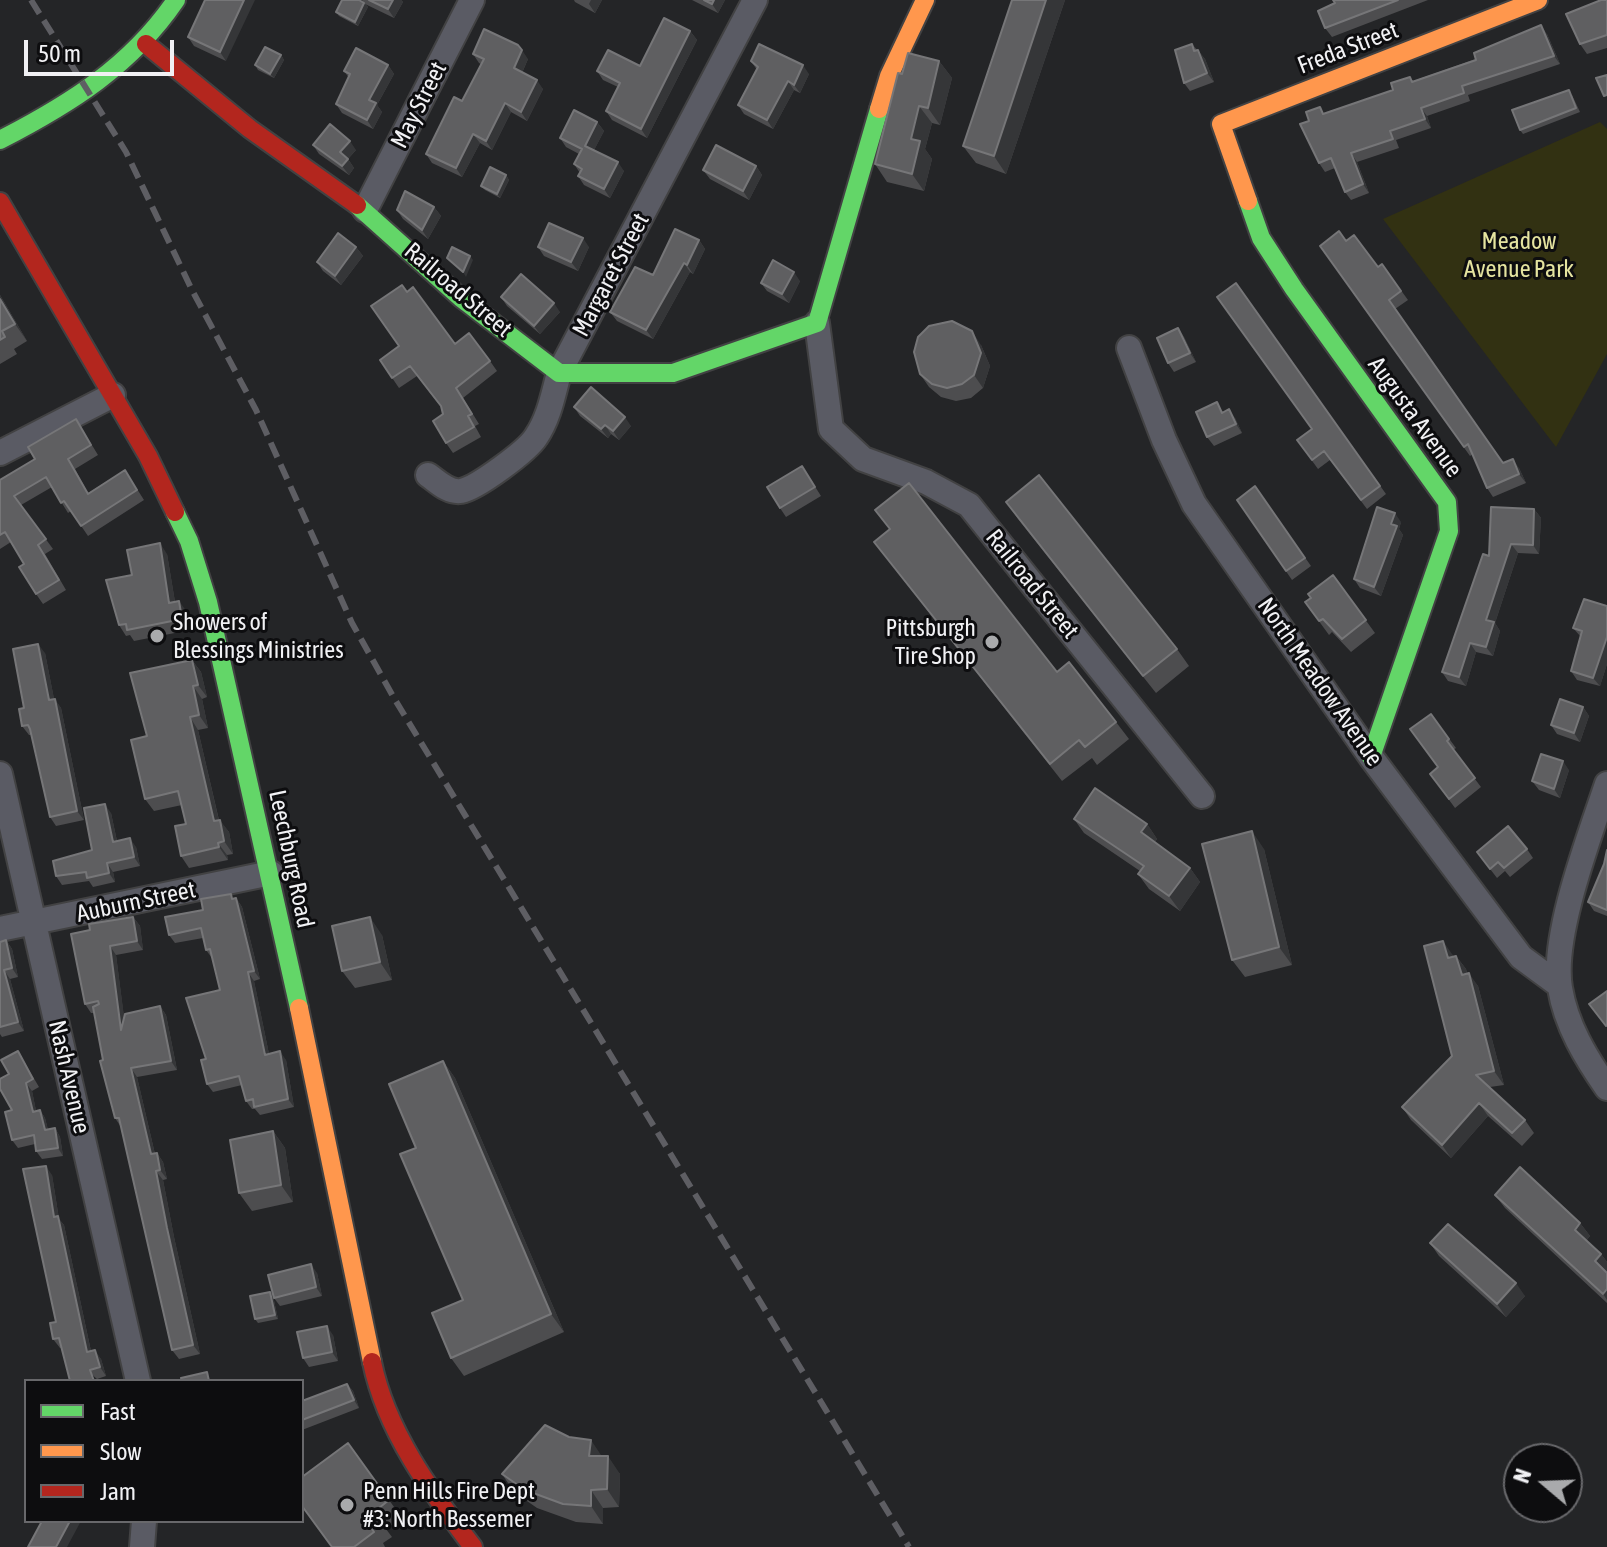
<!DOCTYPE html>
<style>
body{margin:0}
#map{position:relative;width:1607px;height:1547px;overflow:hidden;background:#242527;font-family:"Asap Condensed",sans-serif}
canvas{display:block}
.legend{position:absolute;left:24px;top:1379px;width:280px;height:144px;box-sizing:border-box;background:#0d0d0f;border:2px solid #68686b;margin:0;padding:10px 14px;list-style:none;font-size:24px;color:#f1f1f4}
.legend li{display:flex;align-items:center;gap:16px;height:40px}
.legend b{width:40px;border:2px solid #68686b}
.north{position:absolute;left:1503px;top:1443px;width:80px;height:80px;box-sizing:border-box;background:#0d0d0f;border:2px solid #68686b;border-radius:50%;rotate:289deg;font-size:22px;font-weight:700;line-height:32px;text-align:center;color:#f1f1f4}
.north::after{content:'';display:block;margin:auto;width:28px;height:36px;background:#a9aaac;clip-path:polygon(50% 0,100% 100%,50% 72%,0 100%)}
.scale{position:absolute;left:24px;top:40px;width:150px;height:36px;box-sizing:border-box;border:4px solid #f1f1f4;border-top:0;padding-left:10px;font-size:24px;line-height:28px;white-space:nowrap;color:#f1f1f4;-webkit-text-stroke:6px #0d0d0f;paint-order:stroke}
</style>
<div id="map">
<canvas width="1607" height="1547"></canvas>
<ul class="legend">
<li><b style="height:10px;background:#63d668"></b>Fast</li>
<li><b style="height:10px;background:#ff974d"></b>Slow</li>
<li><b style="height:10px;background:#b3261e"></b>Jam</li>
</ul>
<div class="north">N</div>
<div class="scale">50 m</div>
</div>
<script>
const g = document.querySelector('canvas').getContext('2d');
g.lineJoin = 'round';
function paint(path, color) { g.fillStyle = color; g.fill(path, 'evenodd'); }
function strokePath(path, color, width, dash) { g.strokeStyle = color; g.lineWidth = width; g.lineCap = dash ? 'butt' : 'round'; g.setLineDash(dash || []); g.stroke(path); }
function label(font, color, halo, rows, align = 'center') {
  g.font = font + ' "Asap Condensed",sans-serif'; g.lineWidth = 6; g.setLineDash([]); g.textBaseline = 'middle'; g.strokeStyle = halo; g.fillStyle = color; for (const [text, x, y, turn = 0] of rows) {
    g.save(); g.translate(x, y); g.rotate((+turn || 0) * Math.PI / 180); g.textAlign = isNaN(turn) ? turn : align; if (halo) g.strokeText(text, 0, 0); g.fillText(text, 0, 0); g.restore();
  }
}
paint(new Path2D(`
 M1600,122L1607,129V354L1556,447L1383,219Z`), '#323112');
const street = new Path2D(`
 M365,210L472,0
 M817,323L831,429L863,459L926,482L969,505L1202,796
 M1129,348L1164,440L1194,504L1371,757L1521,957L1559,985
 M0,453L113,395
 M428,475C437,481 448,493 461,491C477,488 527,451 536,437C549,418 553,395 559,373L755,0
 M0,774L138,1381
 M1607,784C1590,835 1551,936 1560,988C1566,1025 1586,1058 1607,1088
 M0,929L271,873
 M142,1547L144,1521`);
const fast = new Path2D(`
 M0,140C70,104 131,66 176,0
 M1248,201L1261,238L1294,289L1447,502L1449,531L1371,757
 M357,205L461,298L559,373H673L817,323L879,109
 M175,512L189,541L208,602L299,1008`);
const slow = new Path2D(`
 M879,109L889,76L925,0
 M1248,201L1221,124L1538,0
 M299,1008L372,1362`);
const jam = new Path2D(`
 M146,44L250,129L357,205
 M0,202L148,456L175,512
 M372,1362C386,1431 431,1492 473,1547`);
strokePath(street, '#424243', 28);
strokePath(fast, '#424243', 22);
strokePath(slow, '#424243', 22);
strokePath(jam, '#424243', 22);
strokePath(street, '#5a5b64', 24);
strokePath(fast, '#63d668', 18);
strokePath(slow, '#ff974d', 18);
strokePath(jam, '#b3261e', 18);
strokePath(new Path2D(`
 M31,0L126,152L192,290L256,410L352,623L394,698L909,1547`), '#5e5e63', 6, [16, 8]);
paint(new Path2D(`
 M205,0L226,61L194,46L188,37Z
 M362,0H401L403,2L394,18L365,4L368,7L358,26L339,16L336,12L363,2Z
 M574,0H602L595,13L575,2Z
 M692,0H725L718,13Z
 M1012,0H1065L1006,174L976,163L963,146Z
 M1333,0H1428L1332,37L1325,28L1335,3Z
 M1607,0V48L1587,54L1580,44Z
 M690,31L697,40L647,138L612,120L606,111L618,87L603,80L597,71L640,66Z
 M1547,34L1560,64L1468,95L1470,101L1427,116L1431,128L1396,140L1399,148L1357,162L1369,193L1351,200L1345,192L1335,168L1325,172L1319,163L1324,113L1393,90L1410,77L1413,81Z
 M1192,44L1205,59L1214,82L1190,91L1184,83Z
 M473,54L528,59L522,73L543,89L527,121L511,112L492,150L480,143L462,177L432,163L426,154L462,101L481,64L479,63Z
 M281,55L284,60L274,78L258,70L255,65Z
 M751,61L809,74L800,93L794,90L773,129L744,114L738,105L757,70Z
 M939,61L952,78L940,125L932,123L925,149L932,159L924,191L887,182L875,164L902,74Z
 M388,65L394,74L377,105L382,112L373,129L342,113L336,104L349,78L344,71Z
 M1572,95L1580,112L1523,134L1520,130Z
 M597,122L604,131L594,150L624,171L610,198L584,185L578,176L580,173L574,164L579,154L566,147L560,138Z
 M313,145L356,150L348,159L354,168L349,175L319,154Z
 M756,166L762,175L749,200L710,179L703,170Z
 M506,175L509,180L500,198L485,190L481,186Z
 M434,207L441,216L428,239L403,219L397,210Z
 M699,240L705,249L693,274L690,272L653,339L617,321L610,312L653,275Z
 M1346,241L1378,267L1382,264L1408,300L1395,309L1503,463L1519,468L1526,483L1493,497L1487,488L1473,454L1470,456L1320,246Z
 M356,247L363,256L341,285L323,271L317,262Z
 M538,247H589L578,271L544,256Z
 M800,281L789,303L767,291L761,283Z
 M1236,283L1386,494L1367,509L1330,460L1318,469L1297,440L1312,430Z
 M407,292L455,344L490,361L497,371L463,398L479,424L475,426L481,437L453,453L446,443L441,407L417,376L399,388L380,360L399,346Z
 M0,295L27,341L14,349L17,354L0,364Z
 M501,297L560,312L540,334L507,306Z
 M1178,328L1184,337L1196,362L1174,372L1168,363Z
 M981,345L990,366L983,388L971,398L956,401L941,397L929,387L920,374Z
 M574,407L631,426L619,440L611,434L608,438L580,416Z
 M1224,412L1235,418L1242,433L1214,446L1207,437Z
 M76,419L98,455L75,469L88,493L125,470L144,500L88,536L71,511L68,513L52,487L21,505L53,549L45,554L66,590L43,604L36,594L24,564L11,542L0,549V480L35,459Z
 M802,466L821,496L786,517L780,508Z
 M1255,486L1311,566L1292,580L1237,500Z
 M1006,502L1177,649L1189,666L1156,693L1018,519Z
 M1534,509L1541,518L1539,554L1518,553L1495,623L1500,631L1493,656L1476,652L1466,686L1448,681L1442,672L1489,556Z
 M875,510L1057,672L1116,722L1129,739L1097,765L1092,758L1062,781L887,559L874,542L890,530Z
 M1401,522L1399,529L1403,535L1381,596L1360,588L1354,579Z
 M167,554L175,602L187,612L190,630L134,641L130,635L126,636L119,625L132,575Z
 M1333,575L1375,633L1351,652L1332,632L1329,635L1305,602Z
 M1607,606V664L1600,686L1577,680L1571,671L1581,637L1573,628Z
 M45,653L54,699L61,708L84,820L56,826L50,817L31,735H29L22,726L24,708Z
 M192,660L201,672L207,697L202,699L208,728L198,730L219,820L229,832L233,854L227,855L228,860L189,868L181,856L186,824L182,805L154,811L145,799L147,736Z
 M1583,707L1589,716L1580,742L1557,734L1551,725Z
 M1431,714L1456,748L1453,750L1481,787L1455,808L1430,774L1438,767Z
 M1569,770L1560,798L1539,790L1532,781Z
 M111,813L117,841L136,847L140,866L113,872L115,882L93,887L89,881L62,885L56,876L92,850Z
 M1074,819L1147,824L1157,839L1155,842L1190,868L1200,882L1180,911L1149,889L1138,874L1140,871L1084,833Z
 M1264,849L1292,965L1245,977L1232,960Z
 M1527,849L1533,858L1510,877L1505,871L1497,878L1477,852Z
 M1607,850V916L1594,911L1588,902L1604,864Z
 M236,898L242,907L260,979L254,981L269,1054L286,1060L294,1107L260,1115L255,1109H252L246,1101L242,1085L213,1092L207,1084L206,1059L220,990L212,958L206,950L203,938L175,943L169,935L203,910Z
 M133,917L140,926L143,950L116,955L124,1018L160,1006L166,1015L177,1070L137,1077L155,1154L157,1153L163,1162L167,1179L163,1180L174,1237L200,1354L179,1359L172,1350L121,1127L115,1118L94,1013H91L85,1004L90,930Z
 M382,935L392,980L355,988L342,971Z
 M6,940L12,949L18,977L10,979L24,1031L2,1037L0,1034V942Z
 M1452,954L1453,957L1456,956L1466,969L1467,973L1478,986L1504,1085L1490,1087L1525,1120L1534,1133L1522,1146L1488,1116L1451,1158L1411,1120L1402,1107L1452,1056Z
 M18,1051L39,1087L32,1091L36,1111L40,1110L45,1118L48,1130L55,1128L60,1137L63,1156L42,1159L36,1151L35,1144L18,1148L12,1140V1110L9,1074Z
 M443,1061L455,1078L564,1332L464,1376L451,1358L463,1300L416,1148Z
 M273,1131L285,1148L293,1202L252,1211L239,1193Z
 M52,1175L59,1219L64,1225L91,1351L101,1359L106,1376L97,1379L61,1348H60L53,1339L56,1322Z
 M1495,1195L1580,1223L1590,1236L1586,1241L1601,1254L1607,1262V1303L1505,1208Z
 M1430,1243L1525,1296L1506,1317L1439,1256Z
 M317,1273L322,1296L280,1306L274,1298Z
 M270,1292L273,1296L278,1319L258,1323L255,1319Z
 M333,1335L338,1361L309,1367L303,1358Z
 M347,1384L353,1391L359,1408L302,1430V1401Z
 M348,1443L402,1518L386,1529L392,1537L383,1543L385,1547H332Z
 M602,1456L620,1474L619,1507L603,1508V1524L576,1522L537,1508L514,1492L502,1474Z`), '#4d4d4f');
paint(new Path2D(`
 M244,0H255L226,61L220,52Z
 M393,0H401L403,2L394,18L388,9Z
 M591,0H602L595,13L589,4Z
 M714,0H725L718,13L712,4Z
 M1046,0H1065L1006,174L994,156Z
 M364,3L368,7L358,26L355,22Z
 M1541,25L1547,34L1560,64L1554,56Z
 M690,31L697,40L647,138L641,129Z
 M522,50L528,59L520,77L514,68Z
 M1198,50L1205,59L1214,82L1207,73Z
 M281,55L284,60L274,78L270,74Z
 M939,61L952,78L940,125L928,108Z
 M388,65L394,74L377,105L382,112L373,129L367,120L369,100Z
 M803,65L809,74L800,93L794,85Z
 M537,80L543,89L527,121L521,112Z
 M788,81L794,90L773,129L767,120Z
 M505,103L511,112L492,150L486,141Z
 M919,106L932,123L925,149L932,159L924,191L912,174L911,139Z
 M1421,108L1427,116L1431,128L1425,119Z
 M597,122L604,131L592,154L585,146Z
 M473,134L480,143L462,177L456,168Z
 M350,141L356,150L346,161L340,152Z
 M1351,153L1357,162L1369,193L1363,184Z
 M348,159L354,168L349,175L342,166Z
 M618,162L624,171L610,198L604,189Z
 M756,166L762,175L749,200L743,191Z
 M506,175L509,180L500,198L497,194Z
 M434,207L441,216L428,239L422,230Z
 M583,238L589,247L578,271L571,262Z
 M699,240L705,249L693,274L687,265Z
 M356,247L363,256L341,285L335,276Z
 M470,256L473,260L466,277L463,272Z
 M684,263L690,272L653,339L646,330Z
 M794,272L800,281L789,303L782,294Z
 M0,295L27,341L15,324L0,299Z
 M554,303L560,312L540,334L534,326Z
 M1178,328L1184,337L1196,362L1190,353Z
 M972,331L981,345L990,366L983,388L974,375Z
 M1229,409L1235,418L1242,433L1236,424Z
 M625,417L631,426L619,440L613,431Z
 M605,425L611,434L608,438L601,429Z
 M1513,459L1519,468L1526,483L1519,474Z
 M1534,509L1541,518L1539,554L1533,545Z
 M1395,513L1401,522L1399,529L1403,535L1381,596L1374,587Z
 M160,543L167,554L177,614L169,603Z
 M1511,544L1518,553L1495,623L1500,631L1493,656L1486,647V620Z
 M179,601L187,612L190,630L182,619Z
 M1607,637V664L1600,686L1593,678Z
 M1470,643L1476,652L1466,686L1459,677Z
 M38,644L45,653L56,709L49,700Z
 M192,660L201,672L207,697L198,685Z
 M193,686L202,699L208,728L199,715Z
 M55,699L61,708L84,820L77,811Z
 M1583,707L1589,716L1580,742L1574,733Z
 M190,717L198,730L222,834L214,821Z
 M1563,761L1569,770L1560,798L1554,789Z
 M105,804L111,813L119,851L113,842Z
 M220,820L229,832L233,854L224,841Z
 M1147,824L1157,839L1151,847L1141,832Z
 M1252,831L1264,849L1292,965L1279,947Z
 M130,838L136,847L140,866L134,857Z
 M218,843L227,855L228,860L219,847Z
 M107,863L113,872L115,882L109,873Z
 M1190,868L1200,882L1180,911L1169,896Z
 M236,898L242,907L260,979L254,971Z
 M133,917L140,926L143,950L137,941Z
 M370,917L382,935L392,980L380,962Z
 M6,940L12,949L18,977L12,968Z
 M1443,941L1452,954L1457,972L1448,958Z
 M110,946L116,955L127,1039L121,1030Z
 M1456,956L1466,969L1471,988L1462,975Z
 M4,970L10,979L24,1031L18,1022Z
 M248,972L254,981L271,1064L265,1055Z
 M1469,973L1478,986L1504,1085L1494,1071Z
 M160,1006L166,1015L177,1070L171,1061Z
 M280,1051L286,1060L294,1107L288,1099Z
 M443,1061L455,1078L564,1332L551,1314Z
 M131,1068L137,1077L157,1163L151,1154Z
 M26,1083L32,1091L38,1120L33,1112Z
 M1479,1103L1488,1116L1451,1158L1442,1145Z
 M40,1110L45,1118L50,1138L45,1130Z
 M55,1128L60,1137L63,1156L58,1148Z
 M273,1131L285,1148L293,1202L281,1185Z
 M157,1153L163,1162L167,1179L160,1170Z
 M46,1166L52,1175L59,1219L64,1225L93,1361L87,1352L54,1217Z
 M156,1171L163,1180L174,1237L200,1354L193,1345L167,1228Z
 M1580,1223L1590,1236L1584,1243L1575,1230Z
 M1601,1254L1607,1262V1272L1595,1261Z
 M311,1264L317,1273L322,1296L316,1287Z
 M1516,1283L1525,1296L1506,1317L1497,1304Z
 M1607,1289V1300L1603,1294Z
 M270,1292L273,1296L278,1319L275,1315Z
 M327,1326L333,1335L338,1361L332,1352Z
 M95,1350L101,1359L106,1376L100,1367Z
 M347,1384L353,1391L359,1408L354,1400Z
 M591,1440L603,1458L589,1456Z
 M608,1456L620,1474L619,1507L607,1489Z
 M591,1490L603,1508V1524L591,1506Z
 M70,1521H81L67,1547H56Z`), '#353638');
const building = new Path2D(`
 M205,0H244L220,52L188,37Z
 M342,0H359L364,3L355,22L336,12Z
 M369,0H393L388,9Z
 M704,0H714L712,4Z
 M1012,0H1046L994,156L963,146Z
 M1333,0H1398L1325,28L1318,11L1335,3Z
 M1601,0H1607V35L1580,44L1566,14Z
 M664,18L690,31L641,129L606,111L620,83L597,71L608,50L640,66Z
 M1541,25L1554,56L1462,86L1464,93L1421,108L1425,119L1390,131L1393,139L1351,153L1363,184L1345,192L1331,158L1319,163L1300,124L1309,121L1306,112L1320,107L1323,114L1393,90L1391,83L1410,77L1412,82L1476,60L1474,53Z
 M484,29L518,45L522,50L514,68L537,80L521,112L505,103L486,141L473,134L456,168L426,154L454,97L462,101L484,59L473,54Z
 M759,44L803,65L794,85L788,81L767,120L738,105L758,67L751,61Z
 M1192,44L1194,51L1198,50L1207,73L1184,83L1175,50Z
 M265,47L281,55L270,74L255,65Z
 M356,48L388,65L369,100L376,103L367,120L336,104L350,74L344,71Z
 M908,53L939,61L928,108L919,106L911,139L920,141L912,174L875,164L898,73L902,74Z
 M1607,75V95L1604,96L1596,78Z
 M1569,90L1576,108L1520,130L1512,110Z
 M574,110L597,122L585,146L618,162L604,189L578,176L582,169L574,164L582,149L560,138Z
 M330,124L350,141L340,152L348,159L342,166L313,145Z
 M716,145L756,166L743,191L703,170Z
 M490,167L506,175L497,194L481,186Z
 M405,191L434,207L422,230L397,210Z
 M549,223L583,238L571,262L538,247Z
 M675,229L699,240L687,265L684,263L646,330L610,312L635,267L653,275Z
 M1339,231L1346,241L1354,235L1378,267L1382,264L1401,291L1389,300L1503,463L1513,459L1519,474L1487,488L1468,444L1464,447L1320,246Z
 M338,233L356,247L335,276L317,262Z
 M452,247L470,256L463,272L447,258Z
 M773,260L794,272L782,294L761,283Z
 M521,274L554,303L534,326L501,297Z
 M1236,283L1380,486L1361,500L1324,451L1312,460L1297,440L1312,429L1217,297Z
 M402,285L407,292L413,287L455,344L469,333L490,361L456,388L472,414L468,416L474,427L446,443L433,421L443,414L441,406L410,366L392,378L380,360L399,346L371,306Z
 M0,299L15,324L2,331L5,337L0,340Z
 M952,321L972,331L981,353L974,375L962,384L947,388L932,384L920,374L914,352L918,337L929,326Z
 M1178,328L1190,353L1168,363L1157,338Z
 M591,387L625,417L613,431L605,425L601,429L574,407Z
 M1217,402L1222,413L1229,409L1236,424L1207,437L1196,412Z
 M76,419L91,445L68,459L88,494L125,470L137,490L81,526L64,501L61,503L46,477L14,496L46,539L38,545L59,580L36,594L19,567L24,564L5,532L0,535V480L35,459L28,447Z
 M802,466L815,487L780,508L767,487Z
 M1039,475L1177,649L1143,676L1006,502Z
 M909,483L1057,672L1069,662L1116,722L1085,747L1079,740L1050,764L874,542L890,529L875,510Z
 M1255,486L1305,558L1286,571L1237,500Z
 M1377,507L1395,513L1391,524L1397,526L1374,587L1354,579Z
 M1491,507L1534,509L1533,545L1511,544L1486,620L1494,622L1486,647L1470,643L1459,677L1442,672L1483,554L1489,556Z
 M160,543L169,603L179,601L182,619L127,630L126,624L119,625L106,580L132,575L127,550Z
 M1333,575L1366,620L1342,639L1323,619L1319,621L1305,602L1311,598L1308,594Z
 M1584,599L1607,606V637L1593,678L1571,671L1582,631L1573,628Z
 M38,644L49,700L55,699L77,811L50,817L30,729L28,725L22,726L19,709L24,708L13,649Z
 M192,660L198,685L193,686L199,715L190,717L214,821L220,820L224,841L218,843L219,847L181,856L175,826L186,824L178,791L145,799L131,740L147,736L130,673Z
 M1560,699L1583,707L1574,733L1551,725Z
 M1431,714L1449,739L1447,741L1475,778L1449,799L1430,774L1438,767L1410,729Z
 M1541,754L1563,761L1554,789L1532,781Z
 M1095,788L1147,824L1141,832L1190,868L1169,896L1138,874L1144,866L1074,819Z
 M105,804L113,842L130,838L134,857L107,863L109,873L87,878L86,872L56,876L53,861L92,850L84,808Z
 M1508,826L1527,849L1504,868L1498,862L1490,869L1477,852Z
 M1252,831L1279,947L1232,960L1202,844Z
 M1607,850V910L1588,902L1604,864Z
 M231,894L232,899L236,898L254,971L248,972L265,1055L280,1051L288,1099L254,1107L253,1099L246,1101L239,1076L207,1084L201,1060L206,1059L186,998L220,990L210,949L206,950L201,928L169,935L165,917L203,910L201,899Z
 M133,917L137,941L110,946L121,1030L125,1014L160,1006L171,1061L131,1068L151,1154L157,1153L160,1170L156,1171L167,1228L193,1345L172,1350L119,1118H115L100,1061L103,1060L93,1007L99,1004L98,1001L85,1004L71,934L90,930L89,924Z
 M370,917L380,962L342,971L332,926Z
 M6,940L12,968L4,970L18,1022L0,1027V942Z
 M1443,941L1448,958L1456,956L1462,975L1469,973L1494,1071L1476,1075L1525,1120L1512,1133L1479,1103L1442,1145L1402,1107L1452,1056L1424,946Z
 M1607,991V1025L1606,1026L1589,1004Z
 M18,1051L33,1079L26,1083L33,1112L40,1110L45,1130L55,1128L58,1148L36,1151L34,1135L12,1140L5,1112L12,1110L0,1089V1079L9,1074L1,1060Z
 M443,1061L551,1314L451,1358L432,1313L463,1300L400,1154L416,1148L389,1084Z
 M273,1131L281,1185L239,1193L230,1140Z
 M46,1166L54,1217L58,1216L87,1352L95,1350L100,1367L90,1370L94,1381H70L59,1338L53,1339L50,1323L56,1322L23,1169Z
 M1520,1167L1580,1223L1575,1230L1601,1254L1595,1261L1607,1273V1289L1603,1294L1495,1195Z
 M1448,1224L1516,1283L1497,1304L1430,1243Z
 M311,1264L316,1287L274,1298L268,1275Z
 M270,1292L275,1315L255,1319L250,1296Z
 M327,1326L332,1352L303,1358L297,1332Z
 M207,1372L209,1381H182L181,1378Z
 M347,1384L354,1400L302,1420V1401Z
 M545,1425L569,1437L591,1440L589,1456H608L607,1489L591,1490V1506L563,1504L525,1490L502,1474Z
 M348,1443L389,1500L374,1512L379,1520L370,1526L374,1532L354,1547H332L302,1506V1477Z
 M42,1521H70L56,1547H28Z`);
paint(building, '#5f5f61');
strokePath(building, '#767678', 2);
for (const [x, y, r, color] of [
 [157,636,8,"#a9aaac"],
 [992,642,8,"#a9aaac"],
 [347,1505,8,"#a9aaac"]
]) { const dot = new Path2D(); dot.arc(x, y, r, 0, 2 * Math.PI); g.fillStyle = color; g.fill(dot); strokePath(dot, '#0d0d0f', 3); }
label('24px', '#f1f1f4', '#0d0d0f', [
 ["Freda Street",1348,48,-21],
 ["May Street",419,105,-63],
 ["Margaret Street",611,275,-62],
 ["Railroad Street",458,290,40],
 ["Augusta Avenue",1415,417,54],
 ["Railroad Street",1032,584,51],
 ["North Meadow Avenue",1320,682,55],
 ["Leechburg Road",291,859,78],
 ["Auburn Street",136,902,-12],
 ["Nash Avenue",69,1077,77]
]);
label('24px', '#e5e4a0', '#0d0d0f', [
 ["Meadow",1519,241],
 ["Avenue Park",1519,269]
]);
label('24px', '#f1f1f4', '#0d0d0f', [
 ["Showers of",173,622],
 ["Blessings Ministries",173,650],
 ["Pittsburgh",976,628,"right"],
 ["Tire Shop",976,656,"right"],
 ["Penn Hills Fire Dept",363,1491],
 ["#3: North Bessemer",363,1519]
], 'left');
</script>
